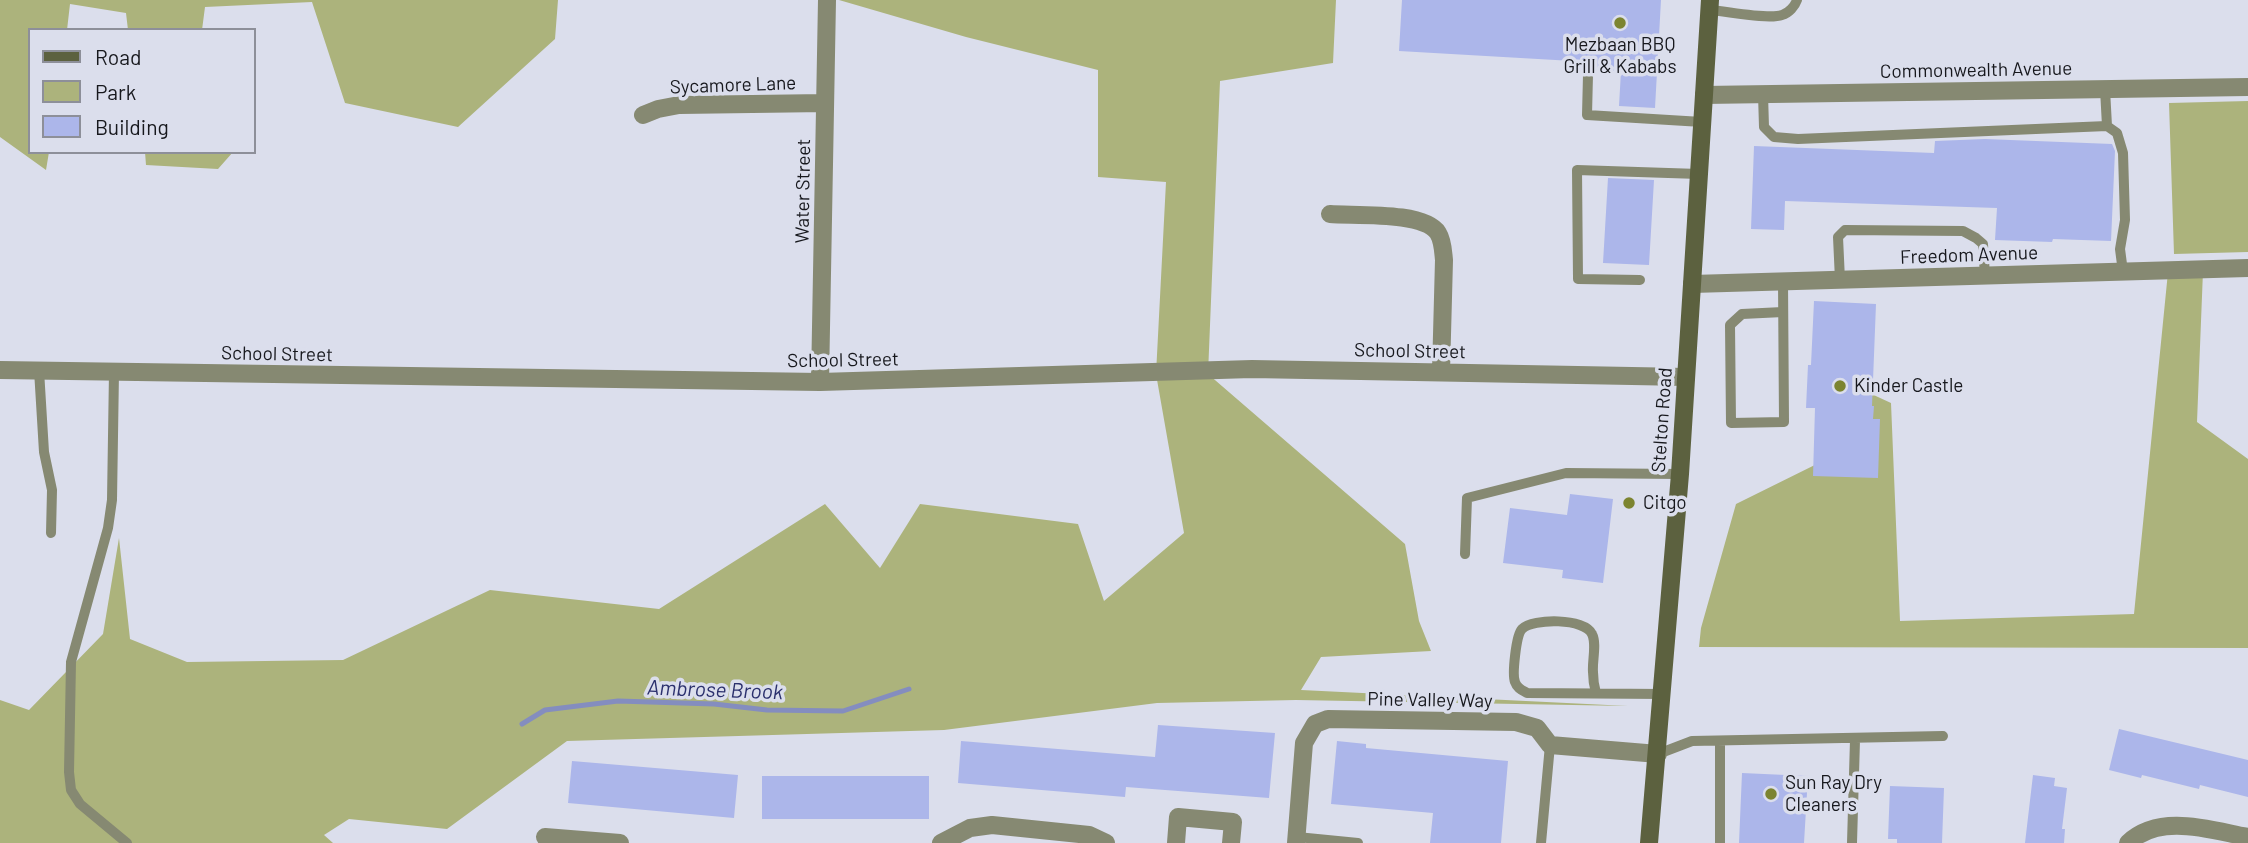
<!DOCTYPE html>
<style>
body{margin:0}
#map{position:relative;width:2248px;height:843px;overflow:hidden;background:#dbdeec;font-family:Barlow,sans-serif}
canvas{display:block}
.legend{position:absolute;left:28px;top:28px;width:228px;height:126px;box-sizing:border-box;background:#dbdeec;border:2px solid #8d8f99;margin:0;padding:9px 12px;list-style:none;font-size:21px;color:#17181d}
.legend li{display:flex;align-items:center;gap:14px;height:35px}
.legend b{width:35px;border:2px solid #8d8f99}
</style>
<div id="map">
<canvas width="2248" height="843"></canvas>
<ul class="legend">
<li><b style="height:9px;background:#5c613f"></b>Road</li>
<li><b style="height:19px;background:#acb37c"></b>Park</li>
<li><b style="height:19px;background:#acb6ea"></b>Building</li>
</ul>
</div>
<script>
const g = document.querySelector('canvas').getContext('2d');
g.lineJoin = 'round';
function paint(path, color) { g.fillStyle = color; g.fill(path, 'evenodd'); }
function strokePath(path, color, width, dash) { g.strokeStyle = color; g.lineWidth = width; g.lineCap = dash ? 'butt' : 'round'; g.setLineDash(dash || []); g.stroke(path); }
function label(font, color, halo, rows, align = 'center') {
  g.font = font + ' Barlow,sans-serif'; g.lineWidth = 7; g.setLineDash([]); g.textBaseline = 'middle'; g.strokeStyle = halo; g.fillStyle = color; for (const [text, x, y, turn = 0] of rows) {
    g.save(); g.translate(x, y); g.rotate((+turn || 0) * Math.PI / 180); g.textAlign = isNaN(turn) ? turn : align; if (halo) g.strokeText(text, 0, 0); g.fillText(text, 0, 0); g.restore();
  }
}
paint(new Path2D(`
 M0,0H558L555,39L458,127L345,103L312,2L205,7L202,30H128L126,13L70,4L67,30H30V152H49L46,170L0,137Z
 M839,0H1336L1333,63L1220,81L1208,374L1405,544L1419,621L1431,651L1321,657L1301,690L1628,706L1296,700L1157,703L944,730L567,741L447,829L349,819L324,835L333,843H0V700L29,710L103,634L119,538L130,639L187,662L343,660L490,590L659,609L825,504L880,568L920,504L1078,524L1104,601L1184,533L1156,374L1166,182L1098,177V70L966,37Z
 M2248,101V252L2174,254L2169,103Z
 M145,152H233L218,169L146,165Z
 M2203,271L2197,422L2248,459V648L1699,647L1701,628L1736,504L1835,455L1865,391L1891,403L1900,621L2134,614L2168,272Z`), '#acb37c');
strokePath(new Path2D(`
 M522,724L545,710L618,701L714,704L767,710L843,711L909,689`), '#848dbf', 5);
paint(new Path2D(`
 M1402,0H1661L1655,108L1619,106L1621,71L1593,69L1590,68V62L1399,51Z
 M1985,139L2112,144L2115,151L2111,241L2053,239L2052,242L1995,240L1997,208L1785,201L1784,230L1751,229L1754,146L1934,153L1935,141Z
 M1608,178L1654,180L1649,265L1603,263Z
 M1814,301L1876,304L1872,406H1874L1873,419H1880L1878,478L1813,476L1815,408H1806L1808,365H1811Z
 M1570,494L1613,499L1603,583L1562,578L1563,570L1503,563L1510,508L1567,515Z
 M1158,725L1275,733L1269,798L1126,787L1125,797L958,783L961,741L1155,757Z
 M2119,729L2248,760V797L2200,785L2199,789L2142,775L2141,778L2109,770Z
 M1337,741L1366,744V748L1508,761L1501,843H1430L1433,813L1331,804Z
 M572,761L738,775L734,818L568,803Z
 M1742,773L1808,776L1804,843H1739Z
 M2033,775L2055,778L2054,786L2067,788L2062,829H2065L2064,843H2025Z
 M762,776H929V819H762Z
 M1890,786L1944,788L1942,843H1897V839H1888Z`), '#acb6ea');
strokePath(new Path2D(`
 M1710,10C1726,11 1768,20 1782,15C1789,13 1795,6 1797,0
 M1588,75L1587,115L1702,122
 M2105,89L2107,126
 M1763,94L1764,127L1774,137L1798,139L2107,126L2117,133L2123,153L2125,220L2120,249L2123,272
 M1640,280L1578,279L1577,170L1699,174
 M1840,280L1838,237L1845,230L1963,231L1976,238L1983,244L1985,276
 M1783,282L1784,422L1731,423L1730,325L1742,314L1783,312
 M39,370L44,452L52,490L51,533
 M114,372L112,500L108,528L71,662L69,772L71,790L80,804L127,843
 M1465,554L1467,498L1566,473L1680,474
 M1596,693C1594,686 1593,679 1593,672C1592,661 1597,644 1592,634C1585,618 1533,618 1522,629C1516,635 1512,675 1515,682C1517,688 1522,690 1527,693L1663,694
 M1658,754L1692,741L1943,736
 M1297,837L1358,843
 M1541,843L1550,745
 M1720,843V742
 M1852,843L1855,740`), '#868972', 10);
strokePath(new Path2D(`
 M1704,95L2248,87
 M643,115L658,109L679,105L825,103
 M1330,214C1354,216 1424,211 1438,233C1443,241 1443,251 1444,260L1441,372
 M1692,284L2248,268
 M0,370L820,382L1252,369L1686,377
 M820,382L827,0
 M545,837L620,843
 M941,843L970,828L992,825L1089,835L1106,843
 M1176,843L1178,817L1233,822L1231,843
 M1296,843L1304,743L1315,724L1328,719L1516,722L1537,728L1550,745L1658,754
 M2128,843C2160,813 2210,830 2248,837`), '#868972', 18);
strokePath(new Path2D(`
 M1649,843L1680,474L1710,0`), '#5c613f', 18);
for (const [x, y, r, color] of [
 [1620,23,7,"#7c8430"],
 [1840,386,7,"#7c8430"],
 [1629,503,7,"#7c8430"],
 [1771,794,7,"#7c8430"]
]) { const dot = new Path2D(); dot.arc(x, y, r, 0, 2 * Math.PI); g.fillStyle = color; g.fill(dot); strokePath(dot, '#dbdeec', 2.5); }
label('19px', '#17181d', '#dbdeec', [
 ["Mezbaan BBQ",1620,45,"center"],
 ["Grill & Kababs",1620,67,"center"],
 ["Kinder Castle",1854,386],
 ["Citgo",1643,503],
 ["Sun Ray Dry",1785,783],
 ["Cleaners",1785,805]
], 'left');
label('19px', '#17181d', '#dbdeec', [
 ["Commonwealth Avenue",1976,70,-1],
 ["Sycamore Lane",733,85,-2],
 ["Water Street",803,191,-89],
 ["Freedom Avenue",1969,255,-2],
 ["School Street",1410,351,1],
 ["School Street",277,354,1],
 ["School Street",843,360,-1],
 ["Stelton Road",1662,420,-86],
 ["Pine Valley Way",1430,700,1]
]);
label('italic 21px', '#2b306d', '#dbdeec', [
 ["Ambrose Brook",715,690,2]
]);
</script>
